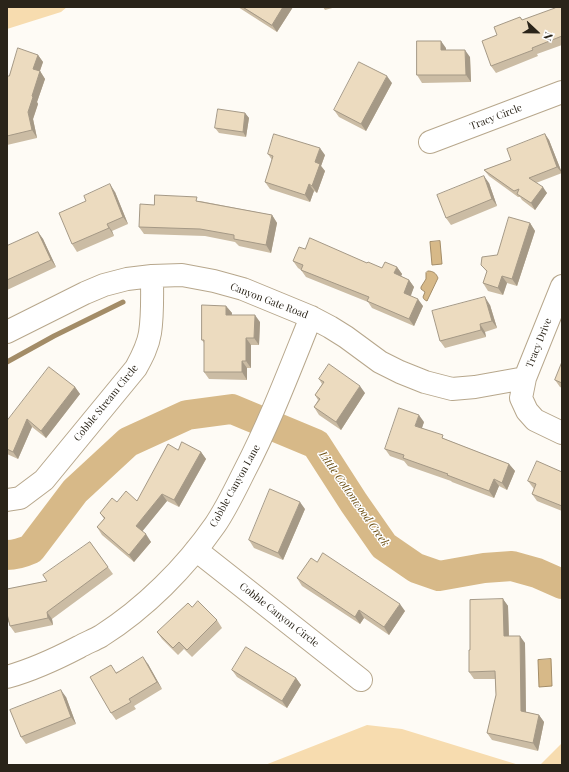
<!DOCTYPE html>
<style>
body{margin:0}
#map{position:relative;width:569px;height:772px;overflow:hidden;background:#fefbf5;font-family:"Playfair Display",serif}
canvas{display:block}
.frame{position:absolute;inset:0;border:8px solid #2a2419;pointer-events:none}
.north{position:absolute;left:517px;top:12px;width:40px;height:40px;-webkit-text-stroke:3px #fff;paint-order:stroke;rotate:112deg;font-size:11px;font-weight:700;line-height:16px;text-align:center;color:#2a2419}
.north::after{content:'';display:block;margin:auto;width:14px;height:18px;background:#2a2419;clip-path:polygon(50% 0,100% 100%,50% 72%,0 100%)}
</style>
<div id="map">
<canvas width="569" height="772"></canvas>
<div class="frame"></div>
<div class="north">N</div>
</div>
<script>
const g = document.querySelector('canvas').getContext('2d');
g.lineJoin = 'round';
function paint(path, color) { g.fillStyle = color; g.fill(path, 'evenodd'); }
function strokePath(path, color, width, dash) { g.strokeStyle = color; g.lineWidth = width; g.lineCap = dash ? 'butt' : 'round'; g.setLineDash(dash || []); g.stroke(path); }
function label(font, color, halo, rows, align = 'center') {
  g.font = font + ' "Playfair Display",serif'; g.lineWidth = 3; g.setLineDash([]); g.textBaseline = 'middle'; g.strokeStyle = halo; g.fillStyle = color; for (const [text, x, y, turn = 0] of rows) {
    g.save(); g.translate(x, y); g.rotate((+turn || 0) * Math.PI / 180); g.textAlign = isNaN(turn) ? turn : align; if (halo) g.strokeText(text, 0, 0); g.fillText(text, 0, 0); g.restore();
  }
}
paint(new Path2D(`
 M7,7H67L61,12L7,29Z
 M367,725L402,729L519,765H265Z
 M562,743V765H540Z`), '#f7dcaf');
const water = new Path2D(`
 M440,241L442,264L432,265L430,242Z
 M428,271C433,271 436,273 438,278L427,301C425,300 424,300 423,297L425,292L421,289V287L426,279V273Z
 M551,659L552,686L539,687L538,660Z`);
paint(water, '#d7b988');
strokePath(water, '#a38c67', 1);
strokePath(new Path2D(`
 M7,362L54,336L123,302`), '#a38c67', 5);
strokePath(new Path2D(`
 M7,555C16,555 22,553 31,549L75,491L128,442L187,415L232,409L316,444L354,503L384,546L416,568L439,576L484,568L512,566L537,573L562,584`), '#d7b988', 30);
const minor = new Path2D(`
 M430,142L562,92
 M562,286L525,378L521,398L527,411L535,420L562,433
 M7,332L85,293L104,285L127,279L152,276L182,275L214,281L243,289L311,317L330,327L346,337L380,362L400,372L425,382L452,389L475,387L525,378
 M7,500L20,498L44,480L136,368C142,357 148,346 150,333C153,314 152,294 152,276
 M196,550L361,680
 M7,677C32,670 56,659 79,647C86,643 94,640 101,636C145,608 185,568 215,525C226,509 235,490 244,472C270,422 290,369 311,317`);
strokePath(minor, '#b7a78c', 24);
strokePath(minor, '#fff', 22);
paint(new Path2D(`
 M238,7H293L277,32Z
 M323,7H336L325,10Z
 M562,7V45L537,54L538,56L496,73L491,66L497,35L520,17L523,20Z
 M446,48V50L470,57L471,82L422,83L417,75Z
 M38,55L43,62L40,71L45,79L37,102L38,104L33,119L37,138L7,145V76H9Z
 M392,83L366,131L339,117L334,110Z
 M245,113L249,118L246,137L219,133L215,128Z
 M545,134L549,140L562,173L536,183L547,193L535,210L522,200L520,197H518L489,176L484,170L511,160Z
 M268,154L325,155L321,166L325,171L317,193L314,191L310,202L270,189L265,182L272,160Z
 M489,183L497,206L451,225L446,218Z
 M115,192L128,224L112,231L114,236L77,252L72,244Z
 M200,201L272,215L277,223L271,253L239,246L235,242L205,236L144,234L139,227L154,205Z
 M530,223L535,231L517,286L507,283L503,295L488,291L483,283L487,272L481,265L497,255Z
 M38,232L43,239L56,267L7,290V246Z
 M305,249L367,263L382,268L397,267L402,274L401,276L409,280L414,287L410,296L423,306L414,326L372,308L368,302L306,277L301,270L298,268L293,261Z
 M490,305L497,328L485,332L486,337L445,348L440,341Z
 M226,306L232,313L231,315L260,322L259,345H251V368H247V380L209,379L204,372V343L202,340Z
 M562,362V388L560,387L555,380Z
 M319,379L365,393L341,430L319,415L314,407L318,400L315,395L322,384Z
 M75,387L80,394L46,438L32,427L18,459L7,454V421Z
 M424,422L422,428L445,439L509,464L515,471L507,490L499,486L494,498L452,482L451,481L408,466L404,461L390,456L385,449Z
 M178,450L201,452L206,459L179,507L167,501L142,531L151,542L134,562L102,535L97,527L104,519L100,513L117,502L137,501Z
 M562,472V511L537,501L532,494L534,489L528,481Z
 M305,509L283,560L254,548L249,540Z
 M90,542L113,574L52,619L53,625L15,633L10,626L9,622L7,623V589L47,581Z
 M317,562L405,611L389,635L364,618L360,624L302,586L297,578Z
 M503,599L508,606L509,636L525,643L526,712L539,715L544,722L538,751L492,740L487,733L496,695L495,679H474L469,672L470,650Z
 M192,607L217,620L222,628L192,657L184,649L178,655L162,639L157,632Z
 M148,664L162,689L134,706L136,709L116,720L111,713L116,672Z
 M232,670L296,678L301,685L287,708L237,677Z
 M66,697L76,724L26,744L21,737Z`), '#cbbca4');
paint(new Path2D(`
 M283,7H293L277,32L272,25Z
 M441,41L446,48V57L441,50Z
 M465,50L470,57L471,82L466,75Z
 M38,55L43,62L38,76L33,69Z
 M40,71L45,79L37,102L38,104L33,119L37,138L32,130L28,112L32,96Z
 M387,76L392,83L366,131L361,124Z
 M245,113L249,118L246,137L243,132Z
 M545,134L549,140L562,173L557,167Z
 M320,148L325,155L321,166L325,171L317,193L312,186L315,162Z
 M484,176L489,183L497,206L492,199Z
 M110,184L115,192L128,224L123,217Z
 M309,184L314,191L310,202L305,195Z
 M543,187L547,193L535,210L531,203Z
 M272,215L277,223L271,253L266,245Z
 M530,223L535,231L517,286L512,279Z
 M107,224L112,231L114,236L109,228Z
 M38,232L43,239L56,267L51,260Z
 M397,267L402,274L399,281L394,273Z
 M502,276L507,283L503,295L498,288Z
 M409,280L414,287L409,301L404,293Z
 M485,297L490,305L497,328L492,321Z
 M418,299L423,306L414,326L409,319Z
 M226,306L232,313L231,322L226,315Z
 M255,315L260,322L259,345L254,338Z
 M480,324L485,332L486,337L481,330Z
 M246,338L251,345V368L246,361Z
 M242,361L247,368V380L242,372Z
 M360,386L365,393L341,430L336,422Z
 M75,387L80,394L46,438L41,431Z
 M419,415L424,422L420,433L415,426Z
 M27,419L32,427L18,459L13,452Z
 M201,452L206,459L179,507L174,500Z
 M509,464L515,471L507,490L502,483Z
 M494,479L499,486L494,498L489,491Z
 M162,494L167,501L141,533L136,526Z
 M300,502L305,509L283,560L278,553Z
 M146,534L151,542L134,562L129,555Z
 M503,599L508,606L509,643L504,636Z
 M400,604L405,611L389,635L384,627Z
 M359,610L364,618L360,624L355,617Z
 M47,612L52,619L53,625L48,618Z
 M520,636L525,643L526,718L521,711Z
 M143,657L148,664L162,689L157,682Z
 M296,678L301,685L287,708L282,701Z
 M61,690L66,697L76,724L71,717Z
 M539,715L544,722L538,751L533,743Z`), '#a59986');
const building = new Path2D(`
 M243,7H283L272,25Z
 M555,7H562V36L532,48L533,50L491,66L482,41L497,35L494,27L520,17L522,20L555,8Z
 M417,41H441V50H465L466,75H417Z
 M18,48L38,55L33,69L40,71L32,96L33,97L28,112L32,130L7,136V76H9Z
 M359,62L387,76L361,124L334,110Z
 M218,109L245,113L243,132L215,128Z
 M274,134L320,148L315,162L320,164L312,186L309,184L305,195L265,182L273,156L268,154Z
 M545,134L557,167L529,178L543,187L531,203L517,194L519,189L514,191L484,170L511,160L507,149Z
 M484,176L492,199L446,218L437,195Z
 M110,184L123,217L107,224L109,228L72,244L59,213L86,201L84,196Z
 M155,195L197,197L196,201L272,215L266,245L234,239V235L200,229L139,227L140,204L154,205Z
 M509,217L530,223L512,279L502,276L498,288L483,283L487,271L481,265L482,257L497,255Z
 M38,232L51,260L7,280V246Z
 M310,238L367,263L368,262L382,268L385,262L397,267L394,273L409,280L404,293L418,299L409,319L367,301L369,297L301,270L303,265L293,261L299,247L305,249Z
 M485,297L492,321L480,324L481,330L440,341L432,311Z
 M202,305L226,306V315H255L254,338H246V361H242V372H204V340H202Z
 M562,362V383L555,380Z
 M329,364L360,386L336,422L314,407L320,399L315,395L324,382L319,379Z
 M49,367L75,387L41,431L27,419L13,452L7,449V421Z
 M399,408L419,415L415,426L443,435L442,438L509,464L502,483L494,479L489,491L447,475L448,474L403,458L404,455L385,449Z
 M182,442L201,452L174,500L162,494L136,526L146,534L129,555L97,527L105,518L100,513L112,498L117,502L126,491L137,501L168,444L178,450Z
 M537,461L562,472V506L532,494L536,484L528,481Z
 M270,489L300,502L278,553L249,540Z
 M90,542L108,567L47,612L48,618L10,626L7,614V589L47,581L43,575Z
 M323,553L400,604L384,627L359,610L355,617L297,578L311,558L317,562Z
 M503,599L504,636H520L521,711L539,715L533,743L487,733L496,695L495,671L469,672V650H470V600Z
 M198,601L217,620L187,650L179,642L173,648L157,632L188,603L192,607Z
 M246,647L296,678L282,701L232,670Z
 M143,657L157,682L129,699L131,702L111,713L90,677L111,665L116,673Z
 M61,690L71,717L21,737L10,710Z`);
paint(building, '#ecdbbf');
strokePath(building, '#a59986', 1);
label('10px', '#2a2419', '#fff', [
 ["Tracy Circle",496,117,-21],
 ["Canyon Gate Road",269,301,21],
 ["Tracy Drive",539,343,-68],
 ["Cobble Stream Circle",106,403,-51],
 ["Cobble Canyon Lane",235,486,-61],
 ["Cobble Canyon Circle",279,615,38]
]);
label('italic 11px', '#6a4d11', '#fff', [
 ["Little Cottonwood Creek",354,499,55]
]);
</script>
